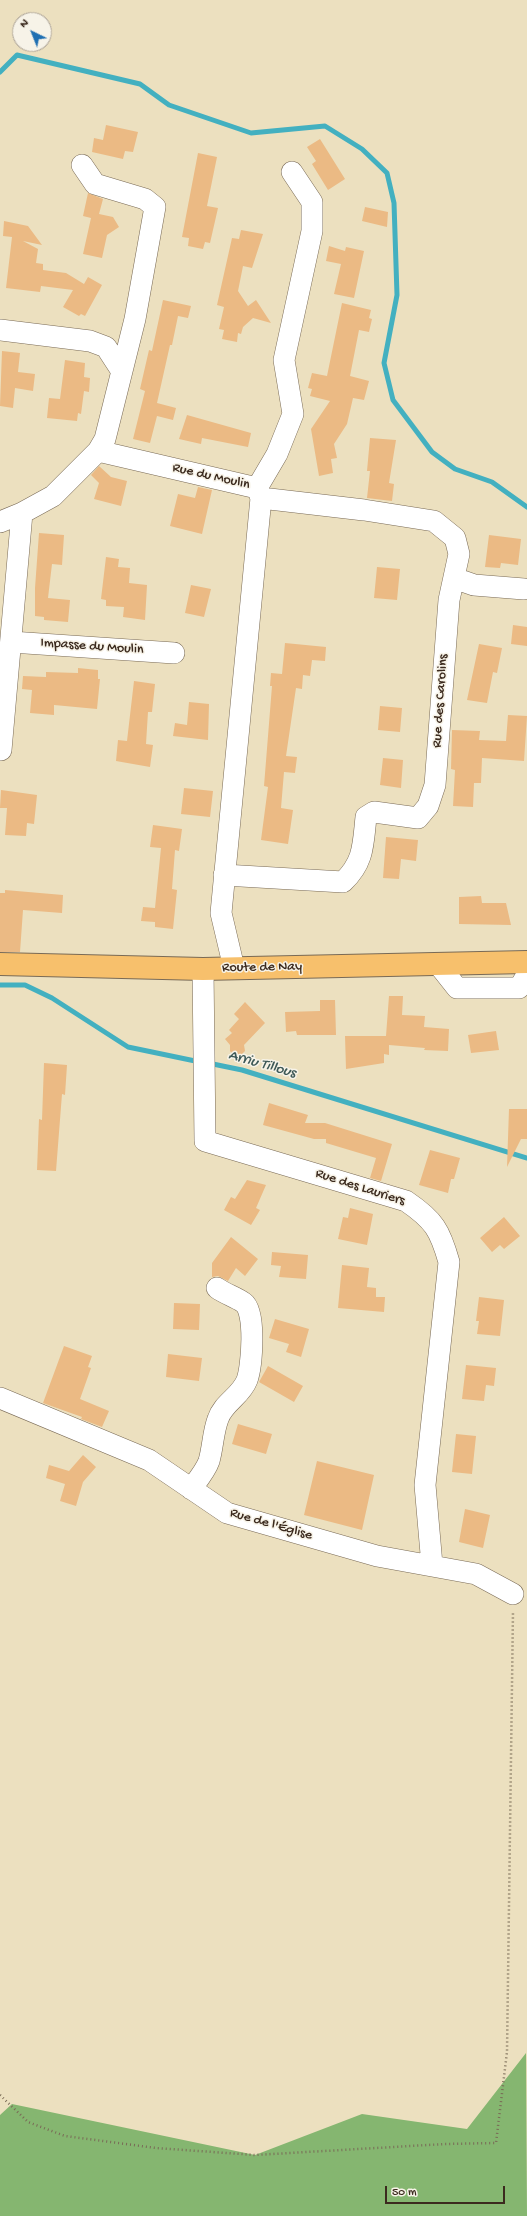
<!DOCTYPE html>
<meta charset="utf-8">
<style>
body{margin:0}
#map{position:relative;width:527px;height:2216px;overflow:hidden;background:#ece0bf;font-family:"Gochi Hand",sans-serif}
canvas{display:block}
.north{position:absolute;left:12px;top:12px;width:40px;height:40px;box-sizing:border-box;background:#f7f3e8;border:1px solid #aca397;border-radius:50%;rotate:317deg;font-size:11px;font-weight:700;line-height:16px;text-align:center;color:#3b2a1e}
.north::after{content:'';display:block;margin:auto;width:14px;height:18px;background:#1f6fb2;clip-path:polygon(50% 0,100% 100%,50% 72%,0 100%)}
.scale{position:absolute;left:385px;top:2186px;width:120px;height:18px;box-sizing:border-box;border:2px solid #3b2a1e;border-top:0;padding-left:5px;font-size:12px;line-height:14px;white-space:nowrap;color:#3b2a1e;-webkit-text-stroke:3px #f7f3e8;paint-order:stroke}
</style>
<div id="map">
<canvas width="527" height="2216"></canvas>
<div class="north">N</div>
<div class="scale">50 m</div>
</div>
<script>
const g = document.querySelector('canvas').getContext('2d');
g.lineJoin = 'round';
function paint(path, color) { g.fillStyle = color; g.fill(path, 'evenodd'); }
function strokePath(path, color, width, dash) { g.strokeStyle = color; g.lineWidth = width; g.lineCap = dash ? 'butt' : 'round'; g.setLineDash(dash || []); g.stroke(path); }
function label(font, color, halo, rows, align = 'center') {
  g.font = font + ' "Gochi Hand",sans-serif'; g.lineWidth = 3; g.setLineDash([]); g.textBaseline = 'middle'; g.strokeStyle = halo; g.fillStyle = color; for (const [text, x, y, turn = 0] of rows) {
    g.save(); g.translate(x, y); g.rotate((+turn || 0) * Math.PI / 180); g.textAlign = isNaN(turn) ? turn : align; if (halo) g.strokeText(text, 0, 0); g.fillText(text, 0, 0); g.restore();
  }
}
paint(new Path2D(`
 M526,2053L527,2216H0V2115L12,2104L255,2155L362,2114L467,2129Z`), '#85b670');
strokePath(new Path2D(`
 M0,72L17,55L140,84L169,105L251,133L325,126L362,149L387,173L394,203L397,295L384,363L393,400L432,452L455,469L492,482L527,507
 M0,985H25L52,998L128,1047L200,1062
 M208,1063L242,1070L527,1158`), '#43b0c0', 5);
paint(new Path2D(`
 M106,125L138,132L133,152L125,151L123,159L92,152L94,138L103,140Z
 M320,139L345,179L328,190L312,164L316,161L307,147Z
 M198,153L217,157L207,206L218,208L210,243L205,242L203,249L188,246L189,238L182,237Z
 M88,193L103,199L99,214L113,217L119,227L107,235L102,258L83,254L91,218L83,216Z
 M365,207L388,212L387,227L362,221Z
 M4,221L28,226L42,245L23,241L38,249L36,263L43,264V270L66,273L84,284L88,277L102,285L85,316L81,314L79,316L63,307L73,290L41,286L40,292L6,288L12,237L3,236Z
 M241,230L263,234L252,268L243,266L238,291L248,306L256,300L271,323L253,318L243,327L241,334L238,333L237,342L222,339L224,330L219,329L224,307L217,305L232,238L239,239Z
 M329,246L345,251L346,247L364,251L354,298L334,294L341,264L326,261Z
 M163,300L191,306L188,318L178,316L172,345H170L157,403L176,408L173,420L157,416L150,443L133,439L145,391L140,389L149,350L152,351Z
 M342,303L371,310L369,318L372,319L369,332L359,330L350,376L369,381L364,400L353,398L347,424L334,444L337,458L331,459L333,473L319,476L311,429L330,401L310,396L312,389L308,388L312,373L327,376Z
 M2,351L20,353L18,372L35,374L33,391L15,388L13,408L0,406Z
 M65,360L85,363L84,377L90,378L89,392L84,391L81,414L78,413L77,421L47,418L49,398L60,399Z
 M187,415L251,433L248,447L202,438L201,444L179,439Z
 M370,438L396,440L389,483L394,484L392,501L367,498L370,471H367Z
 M99,466L111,477L127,481L121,506L94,499L99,483L91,475Z
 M198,487L212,490L202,534L170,526L178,494L195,498Z
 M39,533L64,535L62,565L52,564L48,598L70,600L68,622L44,620V617L35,616V588Z
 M489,535L521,539L518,565L501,563L500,568L485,567Z
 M106,557L119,559L118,567L130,568L129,583L147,585L145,620L123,617L124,607L106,606V600L101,599Z
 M377,567L400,569L397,600L374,598Z
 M191,585L211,589L204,617L185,613Z
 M513,625L527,627V646L511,644Z
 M285,643L326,647L325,661L312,660L310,676L303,675L302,689L296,688L286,756L297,757L295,773L284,772L281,808L293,810L288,844L261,840L268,787L264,786L272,686H270L271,673L282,674Z
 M479,644L502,648L497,673L493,672L487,703L467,700Z
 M78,668L98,670V679H100L97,709L54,705V715L30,713L32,690L22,689L23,676L46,677V672L78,673Z
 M134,681L155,684L152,712H148L146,744L153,745L150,767L116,761L118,740L127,741Z
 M189,702L209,704L208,740L173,736L175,723L187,725Z
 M380,706L402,708L400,732L378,730Z
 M508,715L527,716L524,761L482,758L481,783H474L473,807L453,806L455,770L451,769L452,730L480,731L479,740L506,741Z
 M383,758L403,760L401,788L380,785Z
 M184,788L213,791L210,817L181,814Z
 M1,790L37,795L34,824L27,823L26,836L5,835L7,808H0Z
 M153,825L182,829L179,851L175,850L172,889L177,890L173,929L155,927V922L141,921L143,907L155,908L161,848L150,847Z
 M386,837L418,840L416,861L401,859L399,879L383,878Z
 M5,890L63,895L62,913L23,910L20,952H0V893H5Z
 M481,896L482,903H506L511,925L459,924V897Z
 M389,996H403L402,1015L425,1016L424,1027L449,1029L448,1051L424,1050L425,1048L389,1045V1055L384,1054V1063L346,1069L345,1036H386Z
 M320,1000H335L336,1035H297L296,1031L286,1032L285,1012L320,1011Z
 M245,1002L265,1023L244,1045L245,1051L241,1055H233L230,1051V1045L225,1039L232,1033L229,1030L239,1019L234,1014Z
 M496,1031L499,1050L471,1053L468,1035Z
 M44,1063L67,1065L65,1095L62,1094L56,1171L37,1170L39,1119L42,1120Z
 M269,1103L308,1115L305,1123H325L392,1144L381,1181L370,1178L376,1158L326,1143V1139H314L263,1125Z
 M509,1109H527V1139H521L507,1167Z
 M430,1150L460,1158L454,1179H451L448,1193L419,1185Z
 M247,1180L266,1185L256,1208L260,1210L251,1225L224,1210L231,1197L235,1199Z
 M350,1208L373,1214L367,1245L338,1239L343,1217L348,1218Z
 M504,1217L520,1236L504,1249L500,1245L492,1252L480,1238Z
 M231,1237L258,1259L245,1276L236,1268L228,1281L218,1276L212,1277V1263Z
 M272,1252L308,1255L306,1279L279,1277L281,1266L271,1265Z
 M342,1265L369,1268L367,1287L376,1288V1297H385L384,1312L338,1308Z
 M479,1297L504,1300L500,1336L477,1334L479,1321H476Z
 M174,1303L200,1304L199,1330L173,1329Z
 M275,1319L309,1329L301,1357L286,1352L289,1344L269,1338Z
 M64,1346L92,1356L88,1367L91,1368L80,1399L109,1411L102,1427L81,1419L82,1417L43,1403Z
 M168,1354L202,1358L199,1381L166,1377Z
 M466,1365L496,1368L494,1386L486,1385L484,1401L462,1399Z
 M268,1366L303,1386L294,1402L259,1382Z
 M238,1424L272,1434L266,1454L232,1444Z
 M456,1434L476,1436L472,1474L452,1472Z
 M83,1455L96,1467L83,1482L76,1506L60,1501L65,1484L46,1478L49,1465L69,1471Z
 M317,1461L374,1475L362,1530L304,1515Z
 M465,1509L490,1515L483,1548L459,1542Z`), '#ebba84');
const minor = new Path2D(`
 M82,165L95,184L145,199L155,207L135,319L105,439L98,451
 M0,330L90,341L106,347L121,370
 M0,522L22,513L53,496L98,451L257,488L277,454L293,414L284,360L312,231V202L292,172
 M454,578L474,585L524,589
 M11,642L174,653
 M1,750L22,513
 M224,875L343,882C364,862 363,845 366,817L374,812L418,818L428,806L435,785L449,600L459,554L455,538L434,521L364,510L261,498
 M438,964L457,988H519L527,975
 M234,968L221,913L261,498L257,488
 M203,969L205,1141L406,1201C434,1220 440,1230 449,1262L425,1485L432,1565
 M0,1398L149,1460L227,1513L377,1556L476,1574L513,1594
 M191,1489C197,1481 206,1470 209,1461C213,1447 213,1432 218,1419C223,1403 241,1396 247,1380C252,1366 256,1312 244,1303C236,1297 225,1294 217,1288`);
const major = new Path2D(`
 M0,964L203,969L527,962`);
strokePath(minor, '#796a56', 22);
strokePath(major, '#796a56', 24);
strokePath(new Path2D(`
 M0,2095L28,2122L65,2136L156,2148L255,2155L445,2144L496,2143L507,2052L513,1611`), '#796a56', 2.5, [1, 3]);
strokePath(minor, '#fff', 21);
strokePath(major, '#f7c06c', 22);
label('14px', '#3b2a1e', '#f7f3e8', [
 ["Rue du Moulin",211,477,13],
 ["Impasse du Moulin",92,647,4],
 ["Rue des Carolins",441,701,-86],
 ["Route de Nay",262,968,-1],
 ["Rue des Lauriers",360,1188,18],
 ["Rue de l'Église",271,1525,16]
]);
label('italic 15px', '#3e5957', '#f7f3e8', [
 ["Arriu Tillous",262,1065,16]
]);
</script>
